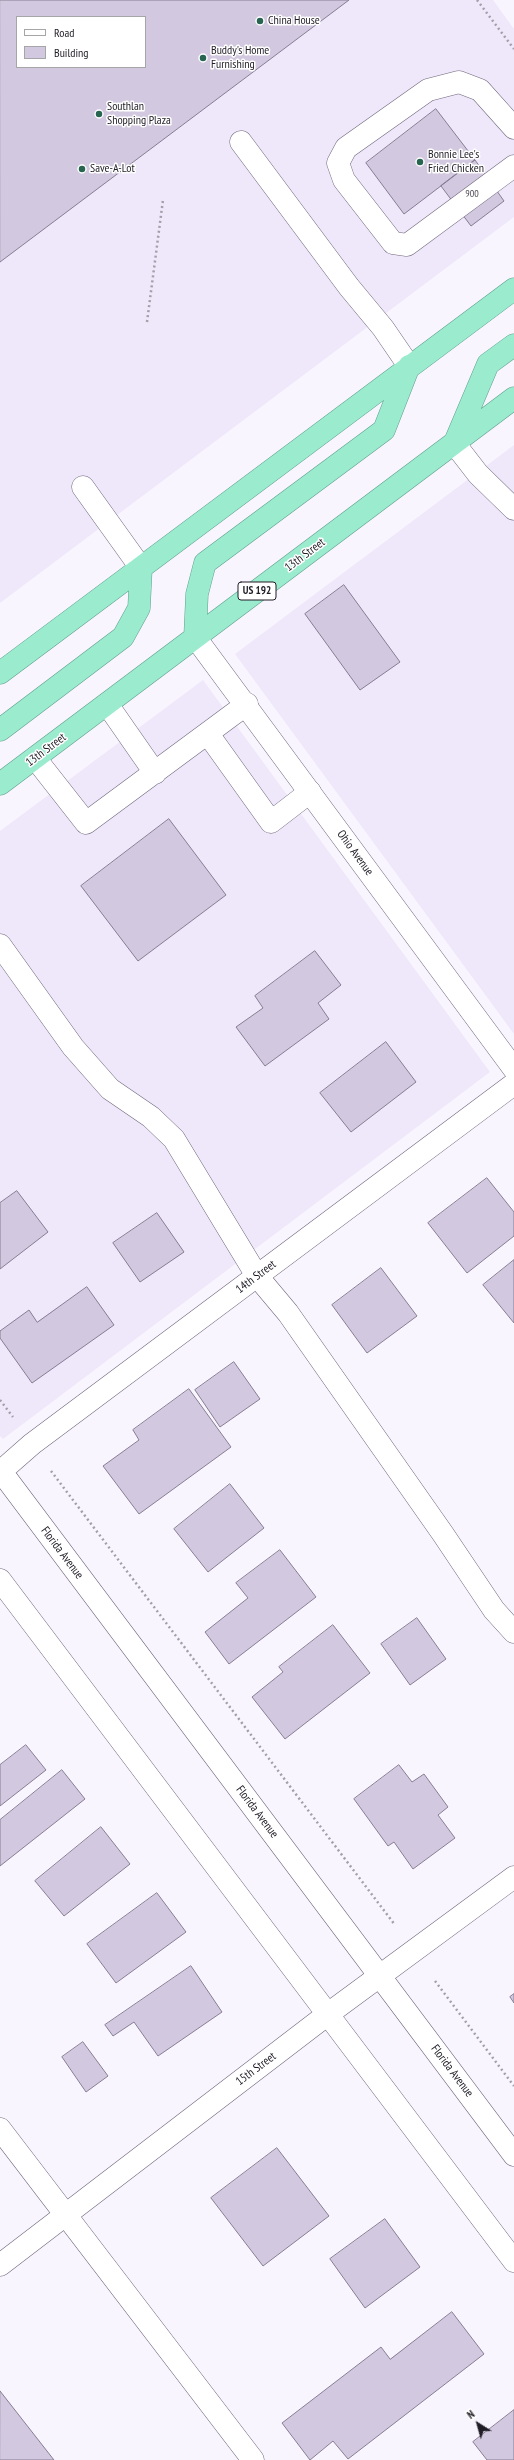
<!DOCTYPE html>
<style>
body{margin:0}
#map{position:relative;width:514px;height:2460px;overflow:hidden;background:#f9f5ff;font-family:"PT Sans Narrow",sans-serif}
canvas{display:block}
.legend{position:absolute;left:16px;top:16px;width:130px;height:52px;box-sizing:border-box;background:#fff;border:1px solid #a6a5a8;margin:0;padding:5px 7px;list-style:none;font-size:12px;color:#211d26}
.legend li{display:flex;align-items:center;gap:8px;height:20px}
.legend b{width:20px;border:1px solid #a6a5a8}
.north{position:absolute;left:458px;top:2404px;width:40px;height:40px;-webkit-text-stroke:3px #fff;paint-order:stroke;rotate:323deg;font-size:11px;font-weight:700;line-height:16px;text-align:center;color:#211d26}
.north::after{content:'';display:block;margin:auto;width:14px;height:18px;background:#211d26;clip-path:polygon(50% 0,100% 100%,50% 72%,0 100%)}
</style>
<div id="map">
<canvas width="514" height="2460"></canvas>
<ul class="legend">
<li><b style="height:5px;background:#fff"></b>Road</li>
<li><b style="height:11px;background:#d2c8df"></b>Building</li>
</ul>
<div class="north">N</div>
</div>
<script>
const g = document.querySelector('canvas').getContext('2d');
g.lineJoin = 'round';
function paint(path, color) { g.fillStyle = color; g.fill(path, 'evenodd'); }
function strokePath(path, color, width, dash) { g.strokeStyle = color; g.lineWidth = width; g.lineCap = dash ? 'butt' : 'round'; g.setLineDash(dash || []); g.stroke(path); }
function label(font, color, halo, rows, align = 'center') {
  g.font = font + ' "PT Sans Narrow",sans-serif'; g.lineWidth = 3; g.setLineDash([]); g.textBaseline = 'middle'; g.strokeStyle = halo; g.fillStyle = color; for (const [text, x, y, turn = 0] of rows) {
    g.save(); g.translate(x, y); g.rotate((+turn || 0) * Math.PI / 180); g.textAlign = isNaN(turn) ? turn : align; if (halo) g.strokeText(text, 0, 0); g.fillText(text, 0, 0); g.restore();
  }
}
paint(new Path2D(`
 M0,0H493L514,29V217L0,603ZM17,17H145V67H17Z
 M514,445V1034L235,654Z
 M203,680L490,1072L3,1439L0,1436V831Z`), '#efe7fa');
const building = new Path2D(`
 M0,0H349L0,262ZM17,17H145V67H17Z
 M436,109L475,160L404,214L366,163Z
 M475,160L504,201L471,226L441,186Z
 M344,585L400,662L360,690L305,614Z
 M169,819L226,895L138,961L81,886Z
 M315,951L341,985L318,1003L329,1019L265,1066L236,1027L263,1008L255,996Z
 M386,1042L416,1082L351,1132L320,1093Z
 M487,1178L514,1212V1236L467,1273L428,1223Z
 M17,1191L48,1232L0,1269V1203Z
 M157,1213L184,1252L140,1282L113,1243Z
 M514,1260V1323L483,1285Z
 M381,1268L417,1316L367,1353L332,1305Z
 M87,1287L114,1325L32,1383L0,1338V1331L29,1310L37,1322Z
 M234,1362L260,1399L220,1427L195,1390Z
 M189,1389L231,1447L139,1514L103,1466L139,1440L133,1430Z
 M230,1484L264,1528L208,1572L174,1529Z
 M280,1550L316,1597L229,1664L205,1632L248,1598L236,1583Z
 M417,1618L446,1659L410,1685L381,1644Z
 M333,1625L370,1673L285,1739L252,1697L283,1672L279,1667Z
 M26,1745L46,1770L0,1806V1765Z
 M399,1765L412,1782L424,1774L448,1807L438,1815L455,1838L413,1869L394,1842L388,1846L354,1799Z
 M62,1770L85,1799L0,1866V1820Z
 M101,1827L130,1864L64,1916L35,1881Z
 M157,1893L186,1932L116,1983L87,1944Z
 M191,1966L222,2012L158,2056L134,2022L113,2036L105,2025Z
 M514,1994V2003L510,1997Z
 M83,2042L108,2076L86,2092L62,2057Z
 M277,2148L329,2216L263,2266L211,2198Z
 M385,2219L420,2267L365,2308L330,2259Z
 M452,2312L484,2354L348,2459L333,2441L310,2460L282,2423L381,2347L390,2359Z
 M0,2391L54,2460H0Z
 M514,2410V2460H487L473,2442Z`);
paint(building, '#d2c8df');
strokePath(building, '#877e94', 1);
const service = new Path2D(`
 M514,128L480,90L459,82L428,90L346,148L338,163L344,180L393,243L407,245L514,166
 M241,142L349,287L383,328L409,366
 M454,443L478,474L514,509
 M83,487L141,568
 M107,704L155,773
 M208,734L271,822L310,792
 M35,758L86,823L247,704
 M0,945L73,1047L110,1089L151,1117L174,1139L257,1276L288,1313L443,1534L494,1610L514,1632
 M0,2129L253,2460`);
const minor = new Path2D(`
 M195,637L514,1069
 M0,1470L514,2155
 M0,1472L32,1444L514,1084
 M0,1580L514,2261
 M0,2265L328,2014L514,1877`);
const trunk = new Path2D(`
 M455,442L488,364L514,345
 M195,637L197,594L205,563L384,430L409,366
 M0,673L514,289
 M0,730L123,637L139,608L141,568
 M0,784L514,398`);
strokePath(service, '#70677c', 23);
strokePath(minor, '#70677c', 23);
strokePath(trunk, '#60a08b', 23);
strokePath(new Path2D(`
 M477,0L514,49
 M147,322L163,200
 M0,1400L13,1417
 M51,1471L395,1925
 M435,1981L514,2086`), '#a39fa9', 2.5, [2, 3]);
strokePath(service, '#fff', 22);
strokePath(minor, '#fff', 22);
strokePath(trunk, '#9bebce', 22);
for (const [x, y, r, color] of [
 [260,21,4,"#276551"],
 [203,58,4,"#276551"],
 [99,114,4,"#276551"],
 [420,162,4,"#276551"],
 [82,169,4,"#276551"]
]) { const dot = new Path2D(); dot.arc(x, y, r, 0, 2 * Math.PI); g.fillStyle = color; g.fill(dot); strokePath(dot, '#fff', 1.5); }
label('10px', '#4d4854', null, [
 ["900",472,194]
]);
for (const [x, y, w] of [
 [257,591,38]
]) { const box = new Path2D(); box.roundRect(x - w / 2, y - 9, w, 18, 3); g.fillStyle = '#fff'; g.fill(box); strokePath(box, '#211d26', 1); }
label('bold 11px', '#211d26', null, [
 ["US 192",257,591]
]);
label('12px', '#211d26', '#fff', [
 ["China House",268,21],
 ["Buddy's Home",211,51],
 ["Furnishing",211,65],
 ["Southlan",107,107],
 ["Shopping Plaza",107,121],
 ["Bonnie Lee's",428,155],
 ["Fried Chicken",428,169],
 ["Save-A-Lot",90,169]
], 'left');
label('12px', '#211d26', '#fff', [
 ["13th Street",305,555,-37],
 ["13th Street",46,750,-37],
 ["Ohio Avenue",355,853,54],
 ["14th Street",256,1277,-37],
 ["Florida Avenue",62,1553,53],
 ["Florida Avenue",257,1812,53],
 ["15th Street",256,2069,-37],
 ["Florida Avenue",452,2071,53]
]);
</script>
